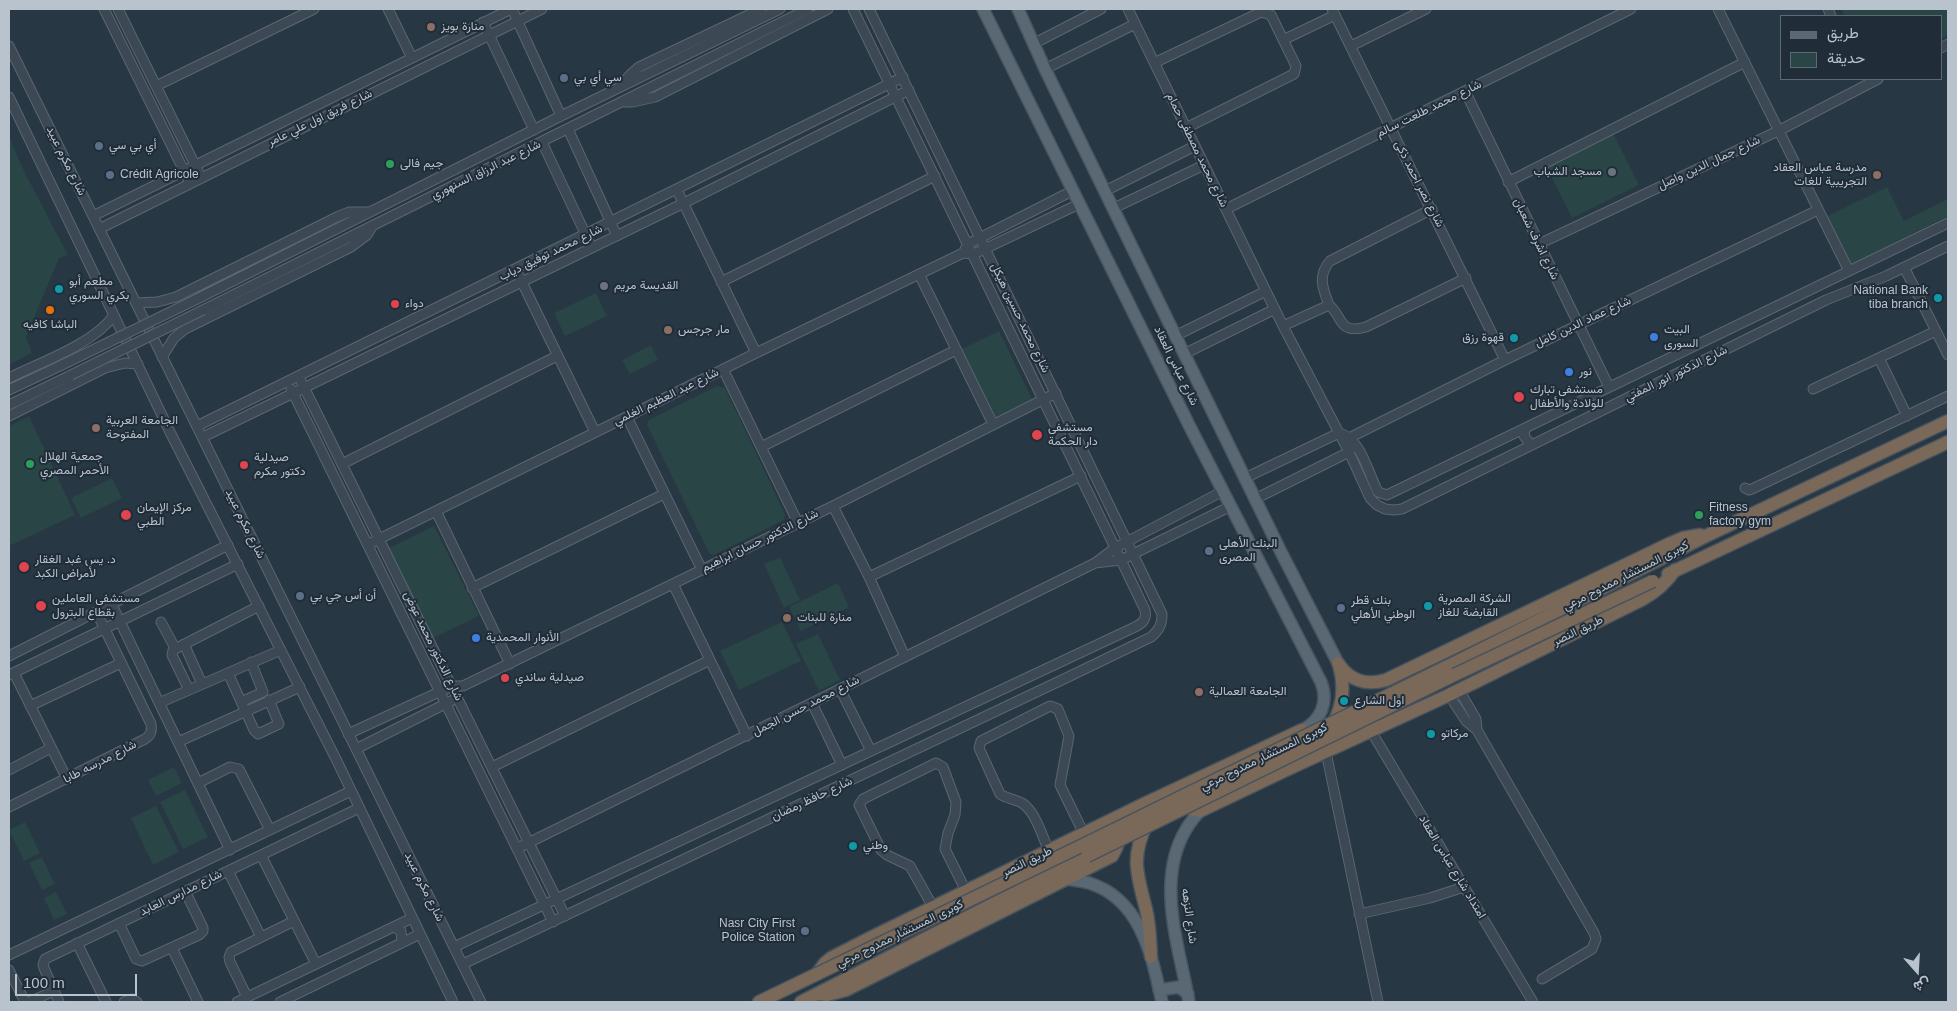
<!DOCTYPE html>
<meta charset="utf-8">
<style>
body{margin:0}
#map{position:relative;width:1957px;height:1011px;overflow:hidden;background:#273744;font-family:Helvetica,Vazirmatn,sans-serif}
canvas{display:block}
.frame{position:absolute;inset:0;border:10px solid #b9c3cd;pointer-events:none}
.legend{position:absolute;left:1780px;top:15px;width:162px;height:65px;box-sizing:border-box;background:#202d39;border:1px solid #5d6974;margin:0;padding:6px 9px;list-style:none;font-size:15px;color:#b9c3cd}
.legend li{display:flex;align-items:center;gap:10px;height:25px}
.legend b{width:25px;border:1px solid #5d6974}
.north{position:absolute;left:1892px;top:946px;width:50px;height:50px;-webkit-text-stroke:4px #202d39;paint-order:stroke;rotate:161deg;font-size:14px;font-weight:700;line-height:20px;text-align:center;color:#b9c3cd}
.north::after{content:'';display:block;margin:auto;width:18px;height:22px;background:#b9c3cd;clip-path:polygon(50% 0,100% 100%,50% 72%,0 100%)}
.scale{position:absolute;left:15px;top:974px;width:122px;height:22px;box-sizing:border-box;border:2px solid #b9c3cd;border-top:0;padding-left:6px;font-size:15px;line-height:18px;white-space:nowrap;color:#b9c3cd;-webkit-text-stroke:4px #202d39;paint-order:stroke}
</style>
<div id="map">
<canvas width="1957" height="1011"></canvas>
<div class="frame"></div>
<ul class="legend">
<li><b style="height:6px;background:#5a6873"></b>طريق</li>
<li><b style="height:14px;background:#294545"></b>حديقة</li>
</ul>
<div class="north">ش</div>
<div class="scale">100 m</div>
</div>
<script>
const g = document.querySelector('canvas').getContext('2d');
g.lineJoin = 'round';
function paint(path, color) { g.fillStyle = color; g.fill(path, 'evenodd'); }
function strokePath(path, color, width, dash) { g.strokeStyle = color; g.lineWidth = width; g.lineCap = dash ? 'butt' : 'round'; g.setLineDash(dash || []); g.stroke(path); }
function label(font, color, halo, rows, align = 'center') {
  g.font = font + ' Helvetica,Vazirmatn,sans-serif'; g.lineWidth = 4; g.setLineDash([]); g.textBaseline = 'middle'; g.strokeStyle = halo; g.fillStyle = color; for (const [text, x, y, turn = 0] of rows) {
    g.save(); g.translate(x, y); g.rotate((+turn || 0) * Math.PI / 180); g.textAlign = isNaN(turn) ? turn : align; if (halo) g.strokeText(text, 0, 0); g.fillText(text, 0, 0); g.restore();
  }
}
paint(new Path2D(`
 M1841,9H1948V35L1941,39V16H1845Z
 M1613,133L1639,185L1572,218L1546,166Z
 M9,137L25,173L68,255L59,258L26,337L32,353L9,365Z
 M1887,187L1904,221L1948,199V216L1850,265L1826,217Z
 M596,293L607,316L565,336L554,313Z
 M999,331L1032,399L996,417L962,349Z
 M651,345L658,360L630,374L622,360Z
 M717,386L725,388L785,514L784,520L714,555L709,553L647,425L649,420Z
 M29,416L75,515L9,546V426Z
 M112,478L122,498L81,518L71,498Z
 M434,526L479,616L433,638L389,548Z
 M780,557L800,600L784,608L764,564Z
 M838,583L849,607L801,631L789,607Z
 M782,622L801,661L739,690L720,651Z
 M818,634L840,680L819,691L796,644Z
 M174,767L182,783L156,796L148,780Z
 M185,790L208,837L183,849L160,802Z
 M156,806L179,852L153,865L131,818Z
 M25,822L40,853L24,861L9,830Z
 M42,857L55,884L42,890L29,863Z
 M56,892L67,914L54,920L44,898Z`), '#294545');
const minor = new Path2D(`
 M104,9L190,183
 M118,9L201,177
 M388,9L412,58
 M512,9L561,116
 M1128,9L1283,326L1349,452L1370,498L1377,505L1385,509L1394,510L1402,509L1826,300L1886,276L1948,246
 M1332,9L1505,360
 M1718,9L1849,271
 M1828,9L1831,16
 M483,22L534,130
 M1283,40L1335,15
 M1033,44L1101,9
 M9,46L481,1002
 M1351,46L1426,9
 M1941,48L1948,44
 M1154,63L1261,12L1271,15L1296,66L1294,74L1186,128
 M1045,69L1135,24
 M156,86L314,9
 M618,88L631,74L639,67L761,9
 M1465,91L1609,387
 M9,97L171,434L336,759L453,1002
 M625,102H633L655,97L828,9
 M568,129L617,236
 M542,142L592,248
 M1508,182L1745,62
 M677,190L756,353
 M1105,191L1195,146
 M1114,208L1204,165
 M1226,209L1631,9
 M93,216L511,9
 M99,229L542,9
 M1539,244L1780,130L1878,79
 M965,249L968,244L1072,191
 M1904,267L1948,355
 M516,270L595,432
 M919,274L993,424
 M721,282L935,176
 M197,299L561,116L780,9
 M136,303L157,302L176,297L339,216L349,212H369
 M1329,305C1323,289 1317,276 1330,261L1432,209
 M203,310L808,9
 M1283,326L1329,305C1343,316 1338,335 1366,327L1466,278
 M1175,336L1266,291
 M1184,354L1275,309
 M162,357L174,338L185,329L351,247L367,235L373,225
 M1879,358L1907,416
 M723,369L798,523
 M299,377L565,916
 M9,378C41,362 94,344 114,315
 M291,389L553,922
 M1813,389L1936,331
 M9,390L64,364
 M9,405L71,375
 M9,416L105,368L125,363L138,364
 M627,417L702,570
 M197,426L903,77
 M1525,428L1524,436L1531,445
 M1339,433C1361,438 1368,473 1378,492L1387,495L1948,223
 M203,437L684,203L909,90
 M1345,440L1505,360L1818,210
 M761,447L956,350
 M342,464L557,356
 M1245,478L1339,433
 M1745,488L1749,490L1752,489L1948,396
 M1255,499L1349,452L1351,448
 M833,506L869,577L905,657
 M436,511L510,664
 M369,544L756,353L963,253L974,254L1079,204
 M1095,563L1121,560L1231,506
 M869,577L1081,476
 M673,584L747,736
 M472,588L664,494
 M112,605L230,850
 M161,622L175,648
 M184,644L202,684
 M9,656L228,545
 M14,673L67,779
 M228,673L254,730L258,734L279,724L269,700
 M9,675L238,564
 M840,689L871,751
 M189,690L172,655L173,650L259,606
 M1459,690L1476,719L1477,730
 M1449,695L1466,721L1477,730L1594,933L1596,939L1592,949L1542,979
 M241,702L263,692L251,662
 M159,703L281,650
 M812,703L842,765
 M30,706L121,663
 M1371,731L1533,1002
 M348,734L452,686H463L833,506L1056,393
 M178,742L300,687
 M356,749L451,701
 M1326,752L1378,1002
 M492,767L710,660
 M9,770L51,748
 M198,783L230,767L239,769L270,830
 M9,807L145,739C151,735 152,731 151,724L97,613
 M518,848L1095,563L1115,548L1223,491
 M1049,851C1042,836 1036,812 1022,803C1015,799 1007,799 1000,794L979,748L981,741L1050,706L1058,709L1069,736L1060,785L1084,834
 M261,855L316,964
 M228,871L261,937
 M933,907L910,866L887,855L881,850L859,805L863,799L936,763L943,767L956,802L955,815L948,833L945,849L966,891
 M1359,914L1430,898L1464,887
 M119,923L136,959L142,961L199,935L203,931V928L185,891
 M394,927L401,931L402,943
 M77,943L106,1002
 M454,947L1135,627C1143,623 1147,619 1145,610L1121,560L853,9
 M172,948L198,1002
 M9,955L351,791
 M463,964L1066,678L1151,637C1159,630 1162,625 1162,614L869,9
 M9,970L25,1002
 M247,997L230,962L229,957L231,952L294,921
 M29,1002L54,991
 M59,1002L44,968L43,965L45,959L359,808
 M124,1002L132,999L137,1002
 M237,1002L412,918
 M280,1002L420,934`);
const major = new Path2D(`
 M983,9L1189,425L1321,682C1329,702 1321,721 1302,730
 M1018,9L1045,69L1282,554L1338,663
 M1066,879C1074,880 1082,881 1089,883C1141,899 1152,956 1162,1002
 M1159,990L1179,987L1188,994
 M1189,1002C1178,940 1149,864 1200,811`);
const highway = new Path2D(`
 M1668,574L1948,442
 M1338,663C1349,680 1366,686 1386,680L1671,543L1683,538L1700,535
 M1446,667L1708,535L1948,421
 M1331,727C1343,708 1345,686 1339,665
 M1184,800C1187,808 1192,810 1200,811L1288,769L1449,695L1643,599C1657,591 1666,583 1675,570
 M1148,821C1130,857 1137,874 1146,909C1150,925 1150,941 1151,957
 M818,994L827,995L846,990L1112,856C1116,849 1121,841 1116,833
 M759,1002L817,974L825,963L831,958L872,937L1144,804L1302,730
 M801,1002L1087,856`);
strokePath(minor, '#5a6671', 11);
strokePath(major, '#485460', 14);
strokePath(highway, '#46535e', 15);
strokePath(minor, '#3c4854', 9);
strokePath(major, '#5a6873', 11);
strokePath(highway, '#7a6959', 12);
const minorBridge = new Path2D(`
 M64,364L197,299
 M71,375L203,310`);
const highwayBridge = new Path2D(`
 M1087,856L1452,676L1653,581
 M817,974L1081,846L1446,667`);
strokePath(minorBridge, '#5a6671', 11, []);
strokePath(highwayBridge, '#46535e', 15, []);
strokePath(minorBridge, '#3c4854', 9);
strokePath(highwayBridge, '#7a6959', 12);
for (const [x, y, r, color] of [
 [431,27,5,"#8d6e63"],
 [564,78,5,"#5c6f8a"],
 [99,146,5,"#5c6f8a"],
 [390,164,5,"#2e9e5b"],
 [1612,172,5,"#6b7280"],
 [110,175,5,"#5c6f8a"],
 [1877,175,5,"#8d6e63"],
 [604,286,5,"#6b7280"],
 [59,289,5,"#0f9aa8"],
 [1938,298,5,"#0f9aa8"],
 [395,304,5,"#e0444e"],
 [50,310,5,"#e8710a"],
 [668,330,5,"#8d6e63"],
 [1654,337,5,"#3f7fe0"],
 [1514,338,5,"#0f9aa8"],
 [1569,372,5,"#3f7fe0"],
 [1519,397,6,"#e0444e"],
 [96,428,5,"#8d6e63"],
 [1037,435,6,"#e0444e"],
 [30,464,5,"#2e9e5b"],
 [244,465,5,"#e0444e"],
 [126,515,6,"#e0444e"],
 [1699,515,5,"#2e9e5b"],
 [1209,551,5,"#5c6f8a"],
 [24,567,6,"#e0444e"],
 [300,596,5,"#5c6f8a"],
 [41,606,6,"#e0444e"],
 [1428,606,5,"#0f9aa8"],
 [1341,608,5,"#5c6f8a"],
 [787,618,5,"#8d6e63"],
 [476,638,5,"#3f7fe0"],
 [505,678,5,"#e0444e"],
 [1199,692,5,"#8d6e63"],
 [1344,701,5,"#0f9aa8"],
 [1431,734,5,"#0f9aa8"],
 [853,846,5,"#0f9aa8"],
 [805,931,5,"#5c6f8a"]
]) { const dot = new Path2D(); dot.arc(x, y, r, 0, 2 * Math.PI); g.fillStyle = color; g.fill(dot); strokePath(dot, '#202d39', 2); }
label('12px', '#b9c3cd', '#202d39', [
 ["منارة بويز",441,27],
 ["سي أي بي",574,78],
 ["أي بي سي",109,146],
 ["جيم فالى",400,164],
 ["مدرسة عباس العقاد",1867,168,"right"],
 ["التجريبية للغات",1867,182,"right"],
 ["مسجد الشباب",1602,172,"right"],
 ["Crédit Agricole",120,175],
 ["مطعم أبو",69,282],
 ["بكري السوري",69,296],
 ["القديسة مريم",614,286],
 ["National Bank",1928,291,"right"],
 ["tiba branch",1928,305,"right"],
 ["دواء",405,304],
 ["الباشا كافيه",50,325,"center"],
 ["مار جرجس",678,330],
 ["البيت",1664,330],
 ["السورى",1664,344],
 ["قهوة رزق",1504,338,"right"],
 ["نور",1579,372],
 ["مستشفى تبارك",1530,390],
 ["للولادة والأطفال",1530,404],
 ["الجامعة العربية",106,421],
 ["المفتوحة",106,435],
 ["مستشفي",1048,428],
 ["دار الحكمة",1048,442],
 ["جمعية الهلال",40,457],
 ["الأحمر المصري",40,471],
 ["صيدلية",254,458],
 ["دكتور مكرم",254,472],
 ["مركز الإيمان",137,508],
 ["الطبي",137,522],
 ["Fitness",1709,508],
 ["factory gym",1709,522],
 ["البنك الأهلى",1219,544],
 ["المصرى",1219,558],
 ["د. يس غبد الغقار",35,560],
 ["لأمراض الكبد",35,574],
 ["أن أس جي بي",310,596],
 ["مستشفى العاملين",52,599],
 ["بقطاع البترول",52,613],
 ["الشركة المصرية",1438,599],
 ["القابضة للغاز",1438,613],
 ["بنك قطر",1351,601],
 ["الوطني الأهلي",1351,615],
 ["منارة للبنات",797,618],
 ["الأنوار المحمدية",486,638],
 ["صيدلية ساندي",515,678],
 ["الجامعة العمالية",1209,692],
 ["اول الشارع",1354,701],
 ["مركاتو",1441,734],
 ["وطني",863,846],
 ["Nasr City First",795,924,"right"],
 ["Police Station",795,938,"right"]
], 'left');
label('12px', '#b9c3cd', '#202d39', [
 ["شارع محمد طلعت سالم",1429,109,-26],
 ["شارع فريق اول علي عامر",320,118,-26],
 ["شارع محمد مصطفى حمام",1197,150,64],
 ["شارع مكرم عبيد",66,161,64],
 ["شارع جمال الدين واصل",1709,163,-25],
 ["شارع عبد الرزاق السنهوري",486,170,-26],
 ["شارع نصر احمد ذكى",1419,184,63],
 ["شارع اشرف شعبان",1536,239,64],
 ["شارع محمد توفيق دياب",551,253,-26],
 ["شارع محمد حسين هيكل",1020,318,64],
 ["شارع عماد الدين كامل",1583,322,-25],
 ["شارع عباس العقاد",1176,366,64],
 ["شارع الدكتور انور المفتي",1676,374,-26],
 ["شارع عبد العظيم الغلمي",666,397,-26],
 ["شارع مكرم عبيد",245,524,64],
 ["شارع الدكتور حسان ابراهيم",760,541,-26],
 ["كوبرى المستشار ممدوح مرعي",1626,576,-27],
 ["طريق النصر",1578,631,-26],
 ["شارع الدكتور محمد عوض",433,646,64],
 ["شارع محمد حسن الجمل",806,706,-27],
 ["كوبرى المستشار ممدوح مرعي",1264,757,-26],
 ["شارع مدرسه طابا",100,762,-27],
 ["شارع حافظ رمضان",812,799,-25],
 ["طريق النصر",1027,862,-26],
 ["امتداد شارع عباس العقاد",1452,867,59],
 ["شارع مكرم عبيد",424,887,64],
 ["شارع مدارس العابد",181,893,-26],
 ["شارع النزهه",1189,916,82],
 ["كوبرى المستشار ممدوح مرعي",900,934,-26]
]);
</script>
